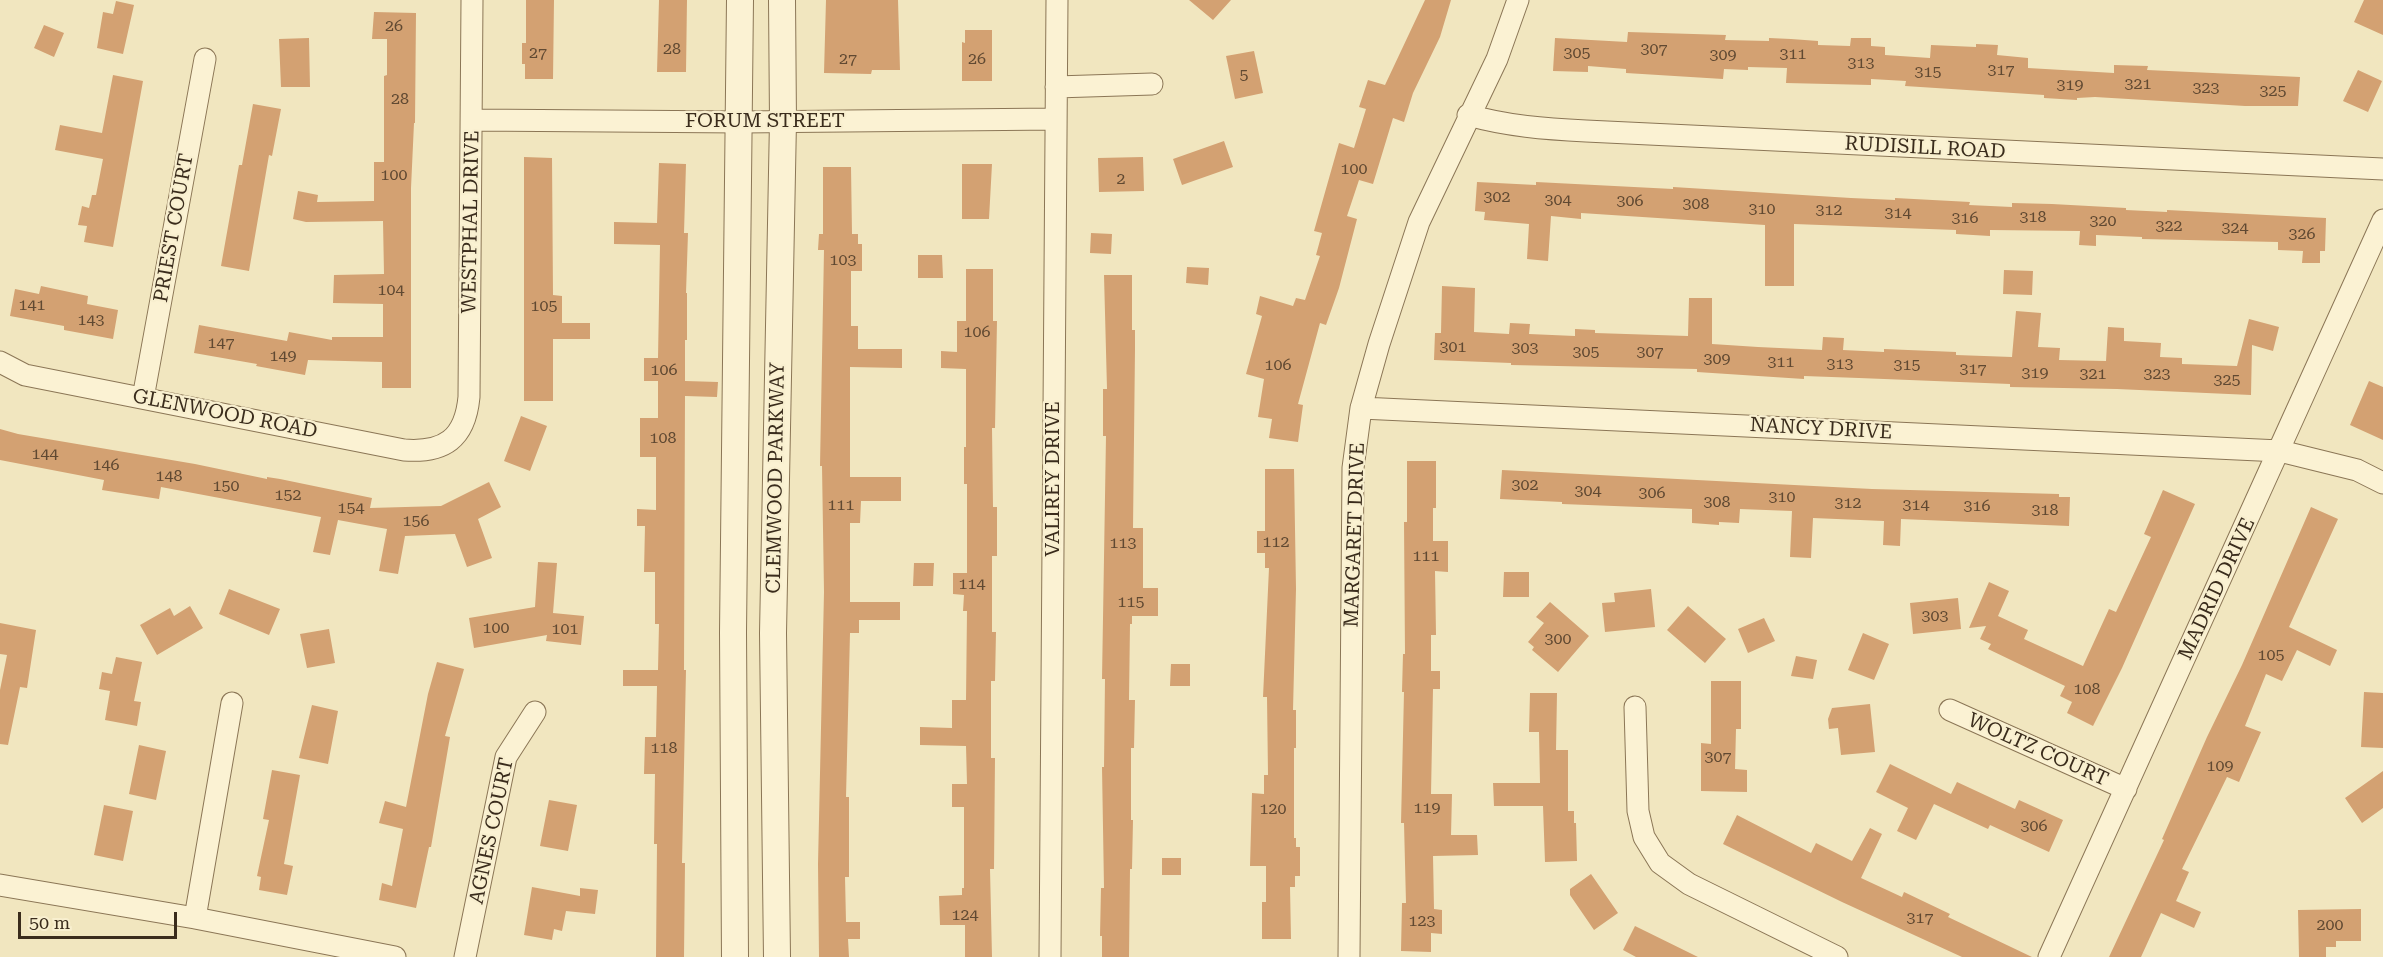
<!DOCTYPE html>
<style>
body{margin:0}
#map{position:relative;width:2383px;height:957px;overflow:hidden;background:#f1e6bf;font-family:"Roboto Serif",serif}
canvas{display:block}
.scale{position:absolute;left:18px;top:912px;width:159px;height:27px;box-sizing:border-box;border:3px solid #3a2c1c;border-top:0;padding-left:8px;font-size:18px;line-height:21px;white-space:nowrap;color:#3a2c1c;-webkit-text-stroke:4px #f8efcf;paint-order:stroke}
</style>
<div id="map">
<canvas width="2383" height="957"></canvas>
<div class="scale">50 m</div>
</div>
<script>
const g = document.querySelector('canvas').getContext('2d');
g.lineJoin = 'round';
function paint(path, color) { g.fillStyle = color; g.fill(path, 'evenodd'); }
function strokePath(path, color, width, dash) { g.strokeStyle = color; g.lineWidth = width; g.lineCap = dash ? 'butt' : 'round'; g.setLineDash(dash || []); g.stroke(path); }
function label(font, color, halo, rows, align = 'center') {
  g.font = font + ' "Roboto Serif",serif'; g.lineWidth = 4.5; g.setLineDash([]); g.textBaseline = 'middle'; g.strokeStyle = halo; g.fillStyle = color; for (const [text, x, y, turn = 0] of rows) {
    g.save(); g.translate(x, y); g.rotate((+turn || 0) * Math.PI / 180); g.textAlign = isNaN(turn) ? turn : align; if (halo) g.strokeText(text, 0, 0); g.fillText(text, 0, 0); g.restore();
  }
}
paint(new Path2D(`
 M526,0H554L553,79H525V64H522V43H526Z
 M659,0H687L686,72H657Z
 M826,0H898L900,70H872L871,74L824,73Z
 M1189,0H1231L1213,20Z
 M1425,0H1451L1440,37L1413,93L1404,122L1393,118L1373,184L1359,180L1347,216L1357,219L1339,288L1326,325L1320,323L1298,404L1303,405L1298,442L1269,438L1272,419L1258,417L1264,379L1246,374L1262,316L1256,314L1260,296L1293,306L1296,298L1305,300L1320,256L1316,255L1322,233L1314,231L1339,143L1354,148L1366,109L1359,107L1368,80L1385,85Z
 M2364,0H2383V35L2354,22Z
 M116,1L134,5L123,54L97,48L103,12L113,14Z
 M374,12L416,13L415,123H414L411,188V388H382V362L308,360L305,375L256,366L257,364L194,353L199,325L287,341L289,332L332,340V337H383V304L333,303L334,275L384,274L383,221L306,222L293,219L298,191L318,195L317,202L374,201V162H384V76L387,75V39H372Z
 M44,25L64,33L54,57L34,48Z
 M965,30H992V81H962V42L965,43Z
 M1628,32L1726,35L1725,40L1769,41V38L1791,39L1818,41V45L1850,46L1851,38H1871V46L1885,47V55L1930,58L1931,45L1976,47V44L1998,45L1997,55L2028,58V68L2114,73V65L2148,66L2147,70L2300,77L2298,106H2245L2095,97L2077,98V100L2044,98V95L1905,86L1906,81L1871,79V85L1786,83L1787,68L1748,67V70L1724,69L1723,79L1626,73V69L1588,66V72L1553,71L1555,38L1627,42Z
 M309,38L310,87H281L279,39Z
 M1254,51L1263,93L1235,99L1226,56Z
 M2358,70L2382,81L2368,112L2343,101Z
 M113,75L143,81L113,247L84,242L87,226L78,225L82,206L89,208L92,195H96L103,159L55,150L60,125L102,133Z
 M253,104L281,109L272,156L269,155L249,271L221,266L239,165H242Z
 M1224,141L1233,167L1182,185L1173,159Z
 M524,157L552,158L553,295L562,296V323H590V339H553V401H524Z
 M1143,157L1144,191L1099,192L1098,158Z
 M659,163L686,164L684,233H688L686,293H687V340H685V381L718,382L717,397L685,396L684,670H686L682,863H685L684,957H656L657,844H654L655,774H644L645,737H656L657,686H623V670H658L659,624H655V572H644L645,526H637V509L656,510V457H640V418H658V381H644V358H658L660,245L614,244V222L657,223Z
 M962,164H992L989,219H962Z
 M823,167H851L852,234H858V244H862V271H851V326H858V349H902V368L850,367V477H901V501H861L860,523H850V602H900V620H859V633H850L846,797H849V877H845L846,922H860V939H848L849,957H819L818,864L824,592L822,466H820L824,250H818L819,234H823Z
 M1477,182L1536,185V182L1673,189V187L1851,198L1895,200V198L1970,202L1969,205L2012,207V203L2052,204L2126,208V210L2167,212V210L2326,218L2325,251H2320V263H2302L2303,251L2278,250V242L2142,239V237L2096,235V246L2079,245L2080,231L1990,230V236L1956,234V230L1794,224V286H1765V225L1581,213V219L1551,216L1548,261L1527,259L1529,224L1484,220L1485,212L1475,211Z
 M1091,233L1112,234L1111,254L1090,253Z
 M918,255H942L943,278H918Z
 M1187,267L1209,268L1208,285L1186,283Z
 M966,269H993V321H997L995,428H992L993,507H997V556H992V632H996L995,681H991V758H995L994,869H990L992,957H965V925H940L939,896L962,895V888H964V807H952V784H967L966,746L920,745V727L952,728V700H966L967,611H963L964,595L953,594V573H967V484H964V447H966V369L941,368V351L957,352V321H966Z
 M2004,270L2033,271L2032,295L2003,294Z
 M1104,275H1132V330H1135V349L1133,528H1143V588H1158V616H1132V624H1130L1129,700H1135L1134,748H1131V820H1133L1132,869H1130L1129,957H1102V936H1100L1101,888H1104L1102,767H1104L1105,679H1102L1106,436H1103V389H1107Z
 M41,286L88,296L87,304L118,310L113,339L64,330V326L10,316L15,289L39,294Z
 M1442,286L1475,288L1474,332L1509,334L1510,323L1530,324L1529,334L1575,336V329L1595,330V333L1688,336L1689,298H1712V344L1758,347L1822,350L1823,337L1844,338L1843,350L1884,352V349L1956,352V355L2012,357L2016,311L2041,313L2038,347L2060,348L2059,360L2106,361L2108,327L2124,328V341L2161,343L2160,357L2182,358V364L2237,366L2249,319L2279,327L2273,351L2252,345L2251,395L2117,389L2010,387V384L1859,378L1804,376V379L1697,372V369L1511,365V363L1434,360L1435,333H1441Z
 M2369,381L2383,387V440L2350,425Z
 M521,416L547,426L530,471L504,461Z
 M0,429L18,434L195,464L267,479V477L280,479L372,498L370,508L441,506L489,482L501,507L478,519L492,558L467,567L455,534L405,536L398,574L379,571L387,529L338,520L330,555L313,552L321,517L161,487L159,499L102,490L104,480L0,460Z
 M1407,461H1436V508H1433V541H1448V572L1435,571L1436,635H1431V671H1440V689H1433L1431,794H1452L1451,835H1477L1478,855L1433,856L1434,909L1442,910V934L1431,933V952L1401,951L1402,903H1406L1404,823H1401L1404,692H1402L1403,654H1405L1404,522H1407Z
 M1265,469H1294L1296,589L1293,710H1296V748H1294V838H1296V847H1300V876H1295V887H1290L1291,939H1262V902H1266V866H1250L1252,793L1264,794V775H1268L1267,697H1263L1269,568H1265V553H1257V531H1265Z
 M1502,470L1872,489L2059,494V497H2070L2069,526L1901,519L1900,546L1883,545L1884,521L1813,518L1811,558L1790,557L1792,511L1740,509L1739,523L1719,522V525L1692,523V509L1562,504V502L1500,499Z
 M2163,490L2195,504L2122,668L2093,726L2067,713L2072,702L2060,696L2065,686L1988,649L1991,644L1980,639L1986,626L1969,628L1989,582L2009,591L1998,616L2028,630L2024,639L2083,666L2109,609L2116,612L2151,537L2144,534Z
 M2311,507L2338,519L2289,627L2337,650L2330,666L2297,650L2282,681L2266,674L2245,726L2261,732L2239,782L2227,777L2182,869L2189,872L2176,901L2201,912L2194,928L2161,913L2141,957H2109L2164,840L2162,839L2207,737L2242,665Z
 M538,562L557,563L553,613L584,616L581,645L546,641L547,635L474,648L469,618L535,607Z
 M914,563H934L933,586H913Z
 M1504,572H1529V597H1503Z
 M229,589L280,609L269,635L219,614Z
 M1651,589L1655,627L1605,632L1602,603L1615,602L1614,593Z
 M1958,598L1961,629L1913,634L1910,603Z
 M1550,602L1589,636L1558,672L1532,650L1534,647L1528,642L1544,623L1536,617Z
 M190,606L203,628L157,655L140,625L170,608L174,616Z
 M1688,606L1726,639L1705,663L1667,630Z
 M1764,618L1775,641L1748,653L1738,629Z
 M0,623L36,630L27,688L20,687L8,745L0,744V690L7,655L0,654Z
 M329,629L335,663L307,668L300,634Z
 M1863,633L1889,644L1874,680L1848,670Z
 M1796,656L1817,660L1813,679L1791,676Z
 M116,657L142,662L134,701L141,702L137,726L105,720L110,691L99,689L102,672L112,674Z
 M437,662L464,669L445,736L450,737L431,847H429L416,908L379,900L382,883L392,886L403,829L379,823L385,801L406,807L428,694Z
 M1171,664H1190V686H1170Z
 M1711,681H1741V729H1736L1735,769L1747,770V792L1701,791V743L1711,744Z
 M2364,692L2383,693V748L2361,747Z
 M1530,693H1557L1556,750H1568V811H1574V823H1576L1577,861L1545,862L1543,806H1494L1493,783H1540L1539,732H1529Z
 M1870,704L1875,752L1841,755L1838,728L1829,729L1828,719L1832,708Z
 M312,705L338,711L328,764L299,758Z
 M139,745L166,751L156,800L129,794Z
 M1890,764L1951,794L1957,782L2015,809L2019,800L2063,820L2049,852L1990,825L1988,829L1934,804L1916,840L1897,831L1908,808L1876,792Z
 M272,770L300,775L284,864L293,866L287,895L259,890L261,877L257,876L269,820L263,819Z
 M2383,771V808L2362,823L2345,798Z
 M549,800L577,805L568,851L540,846Z
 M104,805L133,811L123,861L94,855Z
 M1737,815L1811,853L1816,843L1852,861L1870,828L1882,834L1861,878L1902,897L1904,892L1950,914L1948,917L2032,957H1962L1842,902L1723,844Z
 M1162,858H1181V875H1162Z
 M1591,874L1618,913L1594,930L1570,895V889Z
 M532,887L580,896V888L598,890L595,914L566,911L562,931L554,929L552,940L524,935Z
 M2361,909V941H2336V947H2326V957H2299L2298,910Z
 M1635,926L1698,957H1636L1623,950Z`), '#d3a172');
const minor = new Path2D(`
 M1056,87L1152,84
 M1468,115C1507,126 1545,129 1586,131L2383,169
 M473,120L741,122L1056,119
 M0,362L25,375L404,450C444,453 465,439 469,397L472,0
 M143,398L205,59
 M1361,408L2280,451L2357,470L2383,483
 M1635,707L1638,811L1644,837L1660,863L1689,884L1837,957
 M1950,710L2126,789
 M0,885L195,918L395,957
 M195,918L232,703
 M465,957L506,757L535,712
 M1050,957L1057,0
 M1349,957L1353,468L1361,408L1379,344L1419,222L1497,59L1518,0
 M2049,957L2383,220`);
const tertiary = new Path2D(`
 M735,957L733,632L740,0
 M777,957L773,633L783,121L782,0`);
strokePath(minor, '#8b7656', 23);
strokePath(tertiary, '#8b7656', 28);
strokePath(minor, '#fbf2d3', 21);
strokePath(tertiary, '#fbf2d3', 26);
label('16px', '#604932', null, [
 ["26",394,26],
 ["28",672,49],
 ["307",1654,49],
 ["27",538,53],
 ["305",1577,53],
 ["311",1793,54],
 ["309",1723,55],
 ["27",848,59],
 ["26",977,59],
 ["313",1861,63],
 ["317",2001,70],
 ["315",1928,72],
 ["5",1244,75],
 ["321",2138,84],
 ["319",2070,85],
 ["323",2206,88],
 ["325",2273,91],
 ["28",400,99],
 ["100",1354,169],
 ["100",394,175],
 ["2",1121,179],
 ["302",1497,197],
 ["304",1558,200],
 ["306",1630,201],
 ["308",1696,204],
 ["310",1762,209],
 ["312",1829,210],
 ["314",1898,213],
 ["318",2033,217],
 ["316",1965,218],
 ["320",2103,221],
 ["322",2169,226],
 ["324",2235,228],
 ["326",2302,234],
 ["103",843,260],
 ["104",391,290],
 ["141",32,305],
 ["105",544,306],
 ["143",91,320],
 ["106",977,332],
 ["147",221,343],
 ["301",1453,347],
 ["303",1525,348],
 ["305",1586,352],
 ["307",1650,352],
 ["149",283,356],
 ["309",1717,359],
 ["311",1781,362],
 ["313",1840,364],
 ["106",1278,365],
 ["315",1907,365],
 ["317",1973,369],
 ["106",664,370],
 ["319",2035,373],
 ["321",2093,374],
 ["323",2157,374],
 ["325",2227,380],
 ["108",663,438],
 ["144",45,454],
 ["146",106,465],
 ["148",169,476],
 ["302",1525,485],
 ["150",226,486],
 ["304",1588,491],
 ["306",1652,493],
 ["152",288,495],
 ["310",1782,497],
 ["308",1717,502],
 ["312",1848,503],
 ["111",841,505],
 ["314",1916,505],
 ["316",1977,506],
 ["154",351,508],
 ["318",2045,510],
 ["156",416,521],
 ["112",1276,542],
 ["113",1123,543],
 ["111",1426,556],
 ["114",972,584],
 ["115",1131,602],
 ["303",1935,616],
 ["100",496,628],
 ["101",565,629],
 ["300",1558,639],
 ["105",2271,655],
 ["108",2087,689],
 ["118",664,748],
 ["307",1718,757],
 ["109",2220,766],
 ["119",1427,808],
 ["120",1273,809],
 ["306",2034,826],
 ["124",965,915],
 ["317",1920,918],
 ["123",1422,921],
 ["200",2330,925]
]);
label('20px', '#3a2c1c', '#f8efcf', [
 ["FORUM STREET",765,121],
 ["RUDISILL ROAD",1925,148,3],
 ["WESTPHAL DRIVE",471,222,-89],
 ["PRIEST COURT",174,228,-80],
 ["GLENWOOD ROAD",225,414,11],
 ["NANCY DRIVE",1821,429,3],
 ["CLEMWOOD PARKWAY",776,478,-89],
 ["VALIREY DRIVE",1053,479,-90],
 ["MARGARET DRIVE",1355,535,-88],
 ["MADRID DRIVE",2217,589,-65],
 ["WOLTZ COURT",2038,750,24],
 ["AGNES COURT",492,831,-78]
]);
</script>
